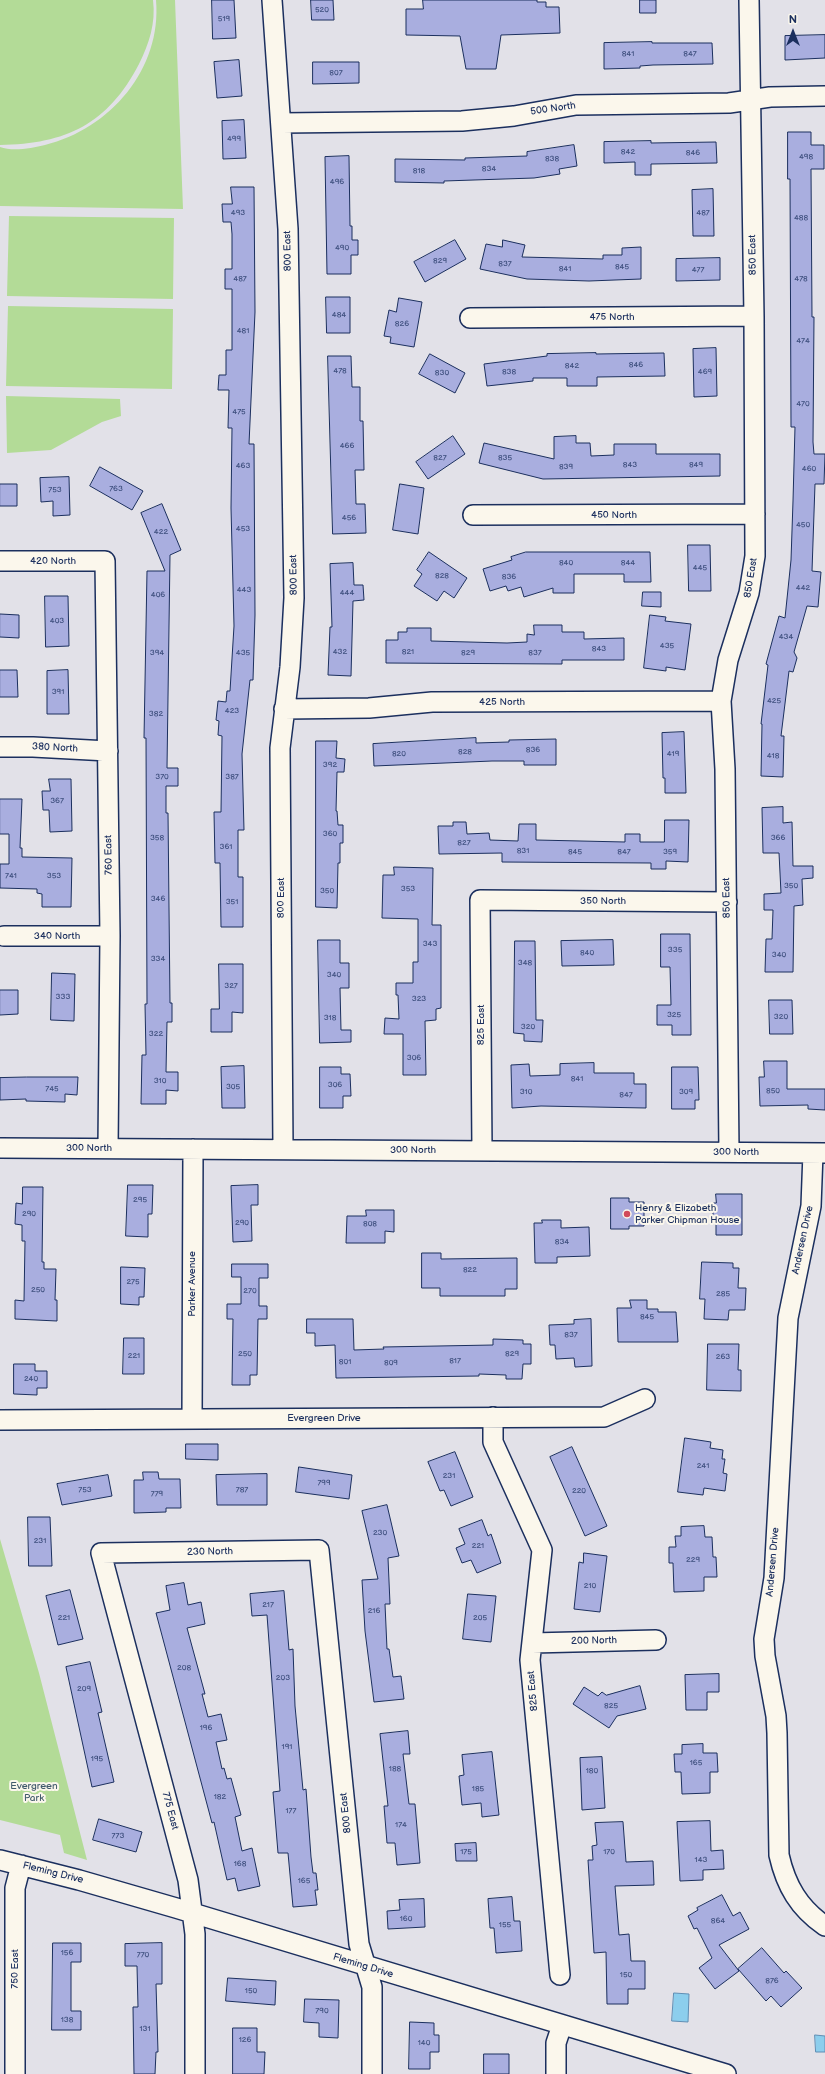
<!DOCTYPE html>
<style>
body{margin:0}
#map{position:relative;width:825px;height:2074px;overflow:hidden;background:#e2e1e8;font-family:"Balsamiq Sans",sans-serif}
canvas{display:block}
.north{position:absolute;left:773px;top:12px;width:40px;height:40px;-webkit-text-stroke:3px #fbf7ec;paint-order:stroke;rotate:0deg;font-size:11px;font-weight:700;line-height:16px;text-align:center;color:#1b2f5e}
.north::after{content:'';display:block;margin:auto;width:14px;height:18px;background:#1b2f5e;clip-path:polygon(50% 0,100% 100%,50% 72%,0 100%)}
</style>
<div id="map">
<canvas width="825" height="2074"></canvas>
<div class="north">N</div>
</div>
<script>
const g = document.querySelector('canvas').getContext('2d');
g.lineJoin = 'round';
function paint(path, color) { g.fillStyle = color; g.fill(path, 'evenodd'); }
function strokePath(path, color, width, dash) { g.strokeStyle = color; g.lineWidth = width; g.lineCap = dash ? 'butt' : 'round'; g.setLineDash(dash || []); g.stroke(path); }
function label(font, color, halo, rows, align = 'center') {
  g.font = font + ' "Balsamiq Sans",sans-serif'; g.lineWidth = 4; g.setLineDash([]); g.textBaseline = 'middle'; g.strokeStyle = halo; g.fillStyle = color; for (const [text, x, y, turn = 0] of rows) {
    g.save(); g.translate(x, y); g.rotate((+turn || 0) * Math.PI / 180); g.textAlign = isNaN(turn) ? turn : align; if (halo) g.strokeText(text, 0, 0); g.fillText(text, 0, 0); g.restore();
  }
}
paint(new Path2D(`
 M0,0H153C156,23 149,44 139,64C108,124 66,144 0,145Z
 M156,0H175L183,209L0,206V147C13,152 32,148 45,145C110,129 162,69 156,0Z
 M9,216L174,218L173,299L7,296Z
 M8,306L173,309L172,389L6,386Z
 M6,396L120,399L121,416L102,422L51,450L7,453Z
 M0,1539L39,1673L87,1860L64,1853L60,1835L0,1820Z`), '#b3db97');
const water = new Path2D(`
 M674,1993L689,1994L688,2022L672,2021Z
 M815,2035L825,2036V2052H816Z`);
paint(water, '#8cceed');
strokePath(water, '#5f8eb4', 1);
const building = new Path2D(`
 M212,0H234L236,38L213,39Z
 M311,0H333L334,20H312Z
 M423,0H537V2H546V7H559L560,33L501,35L496,69H466L460,36L406,35V9H423Z
 M640,0H656V13H640Z
 M825,35V58L785,60V36Z
 M652,42V43H712L713,64L653,65L640,66V68L604,69V43Z
 M239,60L242,96L217,98L214,62Z
 M313,62H359V83L313,84Z
 M244,120L246,158L223,159L222,121Z
 M788,132H811V145H824V169H811L812,317H814L813,442L814,454H825L824,484H815L812,571L821,572L818,607L807,606L794,652L797,658L793,672L789,671L781,736H784L783,777L761,776L762,724H761L768,665L766,664L779,616L785,618L791,560L793,501L795,427H791L790,179H788Z
 M651,141V143L716,142L717,163L651,164V175H635V162L604,163V142Z
 M574,145L577,166L559,169L560,174L534,178L444,181V183L395,182V159L465,160V158L527,156V152Z
 M349,156L350,226H352V240H358V255H351V274H327L325,157Z
 M231,187H254L255,312L249,444H254L255,615L253,680H250L242,754L244,830H238V877H243V927H221L220,863H215L214,812H221L222,736L218,735L219,721L216,720L218,701L226,702L227,691H230L234,626L231,508L232,428H228L229,390H218L219,375H226V350H232V289H225V269H232V234L231,222H223L222,204H232Z
 M713,189L714,236H693L692,190Z
 M455,240L466,259L425,282L414,262Z
 M503,240L525,245L522,257L603,259V255H622V248L641,247V279L589,281L527,279L480,269L486,244L502,247Z
 M720,258V280L676,281V259Z
 M326,297H350V333H327Z
 M399,298L422,302L414,347L390,343L391,337L384,336L389,310L396,312Z
 M716,348L717,396L694,397L693,349Z
 M596,353V354L664,353L665,376L597,377V386H567V378H533V381L487,386L484,364L547,356V354Z
 M430,354L465,373L455,393L419,374Z
 M328,356H351L352,387H360V421H363L364,470H355L356,504H365L366,533L333,534Z
 M453,436L465,454L428,479L416,462Z
 M576,436V443H590L591,456L614,455V444H656V454H720V476L543,479L479,463L484,443L554,459V437Z
 M100,467L143,491L132,510L90,486Z
 M69,477L70,515L53,516V501L41,502L40,478Z
 M0,484H17V506H0Z
 M400,484L424,488L418,534L393,530Z
 M162,504L181,550L170,555L167,768H178V786H166V813H168L170,1003H172V1022H167L166,1072H178V1091L166,1090V1104H141L142,1055H146L145,1004H147L146,738H144L147,571H165L141,513Z
 M688,545H710L711,591H689Z
 M429,552L467,578L454,598L444,591L437,601L414,586L422,574L417,570Z
 M526,552H650L651,582H624V574H574V593H553V588L524,597L521,587L508,591L506,586L490,591L483,569L512,560L511,557Z
 M353,563L354,585H363L364,600L353,601L351,676L328,675L330,627H332L330,564Z
 M643,592H661V607L642,606Z
 M45,596H68L69,646L46,647Z
 M0,614L19,615V638L0,637Z
 M650,615L666,617L665,621L691,624L685,670L666,667V671L644,668Z
 M534,625H562V632H584V639L624,638V660H562V664L386,663V640H398V632H407V628H431V641L507,643L527,642V634L534,635Z
 M0,670H17L18,697H0Z
 M68,670L69,714H47V671Z
 M684,732L686,793H665V778H663L662,733Z
 M476,738V743L509,742V740L556,739V765H524V761H492L374,766L373,744Z
 M316,741H337L336,758L345,759L344,772H337L336,811H337L338,825H343V843H340V863H338L337,908L316,907Z
 M49,779H71L72,831L50,832L49,810H43L42,791H50Z
 M0,799H22L20,848H22V857L72,858L71,907H42V894L37,893V889L0,888V864H9V834H0Z
 M783,807V823L792,822L793,866H813V878L802,879L803,905L794,906L793,972H765L766,939H772L773,910H764V894L781,893L779,853H763L762,808Z
 M665,820H689L688,862L666,861V869H651V863L502,862V853L439,854L438,826H453V822H466L467,834L489,833L490,840L518,841L519,824H536V840L625,842V834H640V842H664Z
 M394,867L433,868L432,925H441V1008L436,1009V1020L425,1021L426,1075H403V1034H384L385,1018L399,1019L398,995H396V983H413V962H418V919L382,918L383,875H394Z
 M661,934H690L691,1035H672V1025H657V1005H671L670,967H661Z
 M318,940H340V963H349V988H340L341,1030H351V1042L320,1043Z
 M613,940L614,965L562,966L561,941Z
 M515,941H535L536,1020H543L542,1042L524,1041V1034L514,1033Z
 M219,964H243V1013L232,1012V1032H211V1009H219Z
 M52,973L75,974L74,1021L51,1020Z
 M0,990H18V1014L0,1015Z
 M769,1000H792L793,1034H770Z
 M764,1061H787V1089H825V1110L808,1109V1105L760,1106L759,1077H764Z
 M594,1063V1073H634V1084H646V1108L541,1106L512,1108L511,1065L529,1064L530,1076L560,1075V1064Z
 M244,1066L245,1108H222L221,1067Z
 M320,1067H341V1074H350L351,1096H343V1108H320Z
 M672,1067H698L699,1100H695V1109H672Z
 M27,1077H78L77,1095L65,1094V1102L26,1101V1099L0,1100V1078Z
 M128,1185H153L152,1214H148V1237L126,1236Z
 M258,1185V1205H251L252,1241L233,1242L231,1186Z
 M23,1187H43L42,1262H44V1269H56L55,1300H57V1321L15,1319V1300L24,1301L25,1241H22V1225L15,1224L16,1203L22,1204Z
 M716,1194H742V1235H716V1221H713V1203H716Z
 M611,1198H629V1202H644V1226H629V1229H611Z
 M366,1210H394V1232L385,1231V1243H346L347,1216H366Z
 M542,1220H561V1228L589,1227L590,1256L557,1257V1263H535L534,1223H542Z
 M422,1253H441V1259L517,1258V1289H505V1296H440V1288H422Z
 M702,1262L733,1263V1268H739L738,1288H746L745,1310H729L728,1320L704,1319L705,1299H700Z
 M232,1264H268V1278H259V1306H267V1319H258L257,1375H250V1385H232L233,1319H227V1304H241V1277H232Z
 M121,1267L145,1268L144,1297H139V1305L121,1304Z
 M630,1300H647V1309H658V1312H676L678,1342H618L617,1308H631Z
 M307,1319H353L354,1350L384,1349L383,1347L493,1345V1339L523,1340V1344H531V1364H523L522,1379H506V1375L479,1374V1376L336,1378L335,1345L315,1346V1333H307Z
 M591,1319L592,1366L575,1367L574,1358L556,1359L555,1345H550L549,1325L574,1324V1320Z
 M124,1338H144V1374H123Z
 M708,1344H739L738,1370H741V1391L707,1390Z
 M14,1364H35V1371H47V1388H37V1395L14,1394Z
 M685,1438L711,1442L710,1448L723,1450L722,1459H725L723,1473L727,1474L725,1491L704,1488L703,1495L678,1492Z
 M186,1444H218V1460L186,1459Z
 M572,1447L607,1526L585,1536L550,1457Z
 M455,1452L473,1497L451,1506L444,1490L440,1491L428,1462Z
 M299,1467L352,1475L349,1499L296,1492Z
 M143,1472H158L159,1479H180L181,1508H166V1512L134,1513V1480H143Z
 M267,1474V1505H217L216,1475Z
 M108,1475L112,1496L62,1505L57,1484Z
 M387,1505L399,1556L388,1558L390,1604H385L387,1649H389L393,1677L401,1676L404,1699L374,1702L365,1631L362,1580L378,1579L362,1511Z
 M28,1517H50L52,1566H29Z
 M482,1520L488,1536L491,1534L501,1563L477,1573L471,1560L462,1563L456,1548L465,1544L459,1529Z
 M704,1526L705,1537H712L713,1557H716L717,1577H704V1591L674,1592L673,1563H669V1547H676L675,1536H681V1527Z
 M584,1553L607,1556L600,1612L574,1609L579,1562L583,1563Z
 M184,1583L188,1605L201,1602L205,1624L187,1628L205,1694H202L208,1717L221,1714L227,1740L216,1742L222,1769L224,1768L227,1779L231,1778L241,1815L235,1817L242,1851L252,1848L260,1886L238,1891L235,1878L227,1880L214,1822L212,1823L156,1613L170,1610L166,1586Z
 M70,1590L83,1639L58,1645L46,1596Z
 M284,1591L289,1650L293,1649L295,1706L303,1790L306,1789L311,1857L313,1873H316L318,1890H315L317,1905L293,1907L288,1853H278L273,1792L280,1791L267,1615L252,1616L250,1594Z
 M468,1594L496,1596L491,1642L463,1639Z
 M90,1662L102,1712L98,1713L114,1782L92,1787L66,1667Z
 M719,1674V1692H707V1710H686L685,1675Z
 M640,1686L646,1709L617,1716L609,1728L573,1704L584,1687L598,1696L602,1692L606,1695Z
 M408,1731L410,1754H403L409,1804H415L420,1863L397,1865L395,1843H387L384,1806H388L380,1734Z
 M703,1744V1753H717L718,1772H710V1793L682,1794L681,1772H675L674,1754H682V1745Z
 M492,1752L499,1815L482,1817L481,1803L462,1805L459,1776L464,1775L462,1755Z
 M602,1757L605,1808L582,1810L580,1758Z
 M99,1819L142,1832L136,1852L93,1840Z
 M710,1821L711,1851L723,1850L724,1869L703,1870V1880L680,1881L677,1822Z
 M623,1822L626,1862L653,1861L654,1885L615,1886L619,1935L629,1934L631,1961H645V1989H628V2004H607L606,1952L594,1953L588,1860H593L592,1846L597,1845L595,1823Z
 M476,1843L477,1861H456L455,1844Z
 M722,1895L733,1916L740,1912L749,1929L719,1945L739,1971L715,1989L699,1968L712,1958L697,1928L694,1929L688,1916L698,1910L697,1908Z
 M512,1897L514,1921H520L522,1951L496,1953L494,1928H490L488,1899Z
 M424,1899L425,1927L388,1929L387,1911L400,1910L399,1900Z
 M53,1943H81V1962H71V2011H81V2030H52Z
 M162,1943V1984H156L158,2052H156L155,2074H134L133,2007H138L137,1966H125V1944Z
 M762,1948L784,1973L786,1971L802,1988L781,2007L771,1996L766,2001L738,1969Z
 M228,1978L276,1981L275,2005L226,2001Z
 M305,1999L339,2000L338,2038L319,2037V2023L304,2022Z
 M410,2022L434,2023V2035H439V2052H430V2069H409Z
 M233,2028H257V2052H265L264,2074H233Z
 M484,2054H509V2074H484Z`);
paint(building, '#a9aedf');
strokePath(building, '#1b2f5e', 1);
const minor = new Path2D(`
 M272,0L288,229L294,598L290,667L280,748L283,1149
 M282,123L462,121L514,116L576,105L729,103L770,97L825,96
 M470,318L754,316
 M473,515L755,514
 M0,561H105L110,936L108,1148
 M284,709L369,708L432,702L721,701
 M1,747H33L108,751
 M4,936H110
 M0,1148L825,1153
 M482,1151L480,900L727,902
 M729,1152L725,769L721,701L728,660L749,593L755,556L754,316L749,0
 M813,1153L811,1206L788,1318L774,1578L764,1639L765,1656L776,1716L777,1733L779,1855C786,1886 799,1908 825,1926
 M493,1417V1442L542,1550L530,1660L560,1975
 M192,1419L193,1149
 M0,1420L604,1417L645,1399
 M532,1643L656,1640
 M0,1860L79,1880L176,1908L726,2074
 M15,2074V1888L21,1865
 M195,2074V1934L188,1880L101,1553L319,1550L359,1944L372,1987V2074
 M556,2074V2043L562,2025`);
strokePath(minor, '#1b2f5e', 22);
strokePath(minor, '#fbf7ec', 19);
for (const [x, y, r, color] of [
 [627,1214,4,"#d1495b"]
]) { const dot = new Path2D(); dot.arc(x, y, r, 0, 2 * Math.PI); g.fillStyle = color; g.fill(dot); strokePath(dot, '#fbf7ec', 1.5); }
label('8px', '#3e4f7e', null, [
 ["520",322,10],
 ["519",224,19],
 ["841",628,54],
 ["847",690,54],
 ["807",336,73],
 ["499",234,139],
 ["842",628,152],
 ["846",693,153],
 ["498",806,157],
 ["838",552,159],
 ["834",489,169],
 ["818",419,171],
 ["496",337,182],
 ["493",238,213],
 ["487",703,213],
 ["488",801,218],
 ["490",342,248],
 ["829",440,261],
 ["837",505,264],
 ["845",622,267],
 ["841",565,269],
 ["477",698,270],
 ["487",240,279],
 ["478",801,279],
 ["484",339,315],
 ["826",402,324],
 ["481",243,331],
 ["474",803,341],
 ["846",636,365],
 ["842",572,366],
 ["478",340,371],
 ["838",509,372],
 ["469",705,372],
 ["830",442,373],
 ["470",803,404],
 ["475",239,412],
 ["466",347,446],
 ["827",440,458],
 ["835",505,458],
 ["843",630,465],
 ["849",696,465],
 ["463",243,466],
 ["839",566,467],
 ["460",809,469],
 ["763",116,489],
 ["753",55,490],
 ["456",349,518],
 ["450",803,525],
 ["453",243,529],
 ["422",161,532],
 ["840",566,563],
 ["844",628,563],
 ["445",700,568],
 ["828",442,576],
 ["836",509,577],
 ["442",803,588],
 ["443",244,590],
 ["444",347,593],
 ["406",158,595],
 ["403",57,621],
 ["434",786,637],
 ["435",667,646],
 ["843",599,649],
 ["432",340,652],
 ["821",408,652],
 ["394",157,653],
 ["435",243,653],
 ["829",468,653],
 ["837",535,653],
 ["391",58,692],
 ["425",774,701],
 ["423",232,711],
 ["382",156,714],
 ["836",533,750],
 ["828",465,752],
 ["820",399,754],
 ["419",673,754],
 ["418",773,756],
 ["392",330,765],
 ["370",162,777],
 ["387",232,777],
 ["367",57,801],
 ["360",330,834],
 ["358",157,838],
 ["366",778,838],
 ["827",464,843],
 ["361",226,847],
 ["831",523,851],
 ["845",575,852],
 ["847",624,852],
 ["359",670,852],
 ["741",11,876],
 ["353",54,876],
 ["350",791,886],
 ["353",408,889],
 ["350",327,891],
 ["346",158,899],
 ["351",232,902],
 ["343",430,944],
 ["335",675,950],
 ["840",587,953],
 ["340",779,955],
 ["334",158,959],
 ["348",525,963],
 ["340",334,975],
 ["327",231,986],
 ["333",63,997],
 ["323",419,999],
 ["325",674,1015],
 ["320",781,1017],
 ["318",330,1018],
 ["320",528,1027],
 ["322",156,1034],
 ["306",414,1058],
 ["841",577,1079],
 ["310",160,1081],
 ["306",335,1085],
 ["305",233,1087],
 ["745",52,1089],
 ["850",773,1091],
 ["310",526,1092],
 ["309",686,1092],
 ["847",626,1095],
 ["295",140,1200],
 ["290",29,1214],
 ["290",242,1223],
 ["808",370,1224],
 ["834",562,1242],
 ["822",470,1270],
 ["275",133,1282],
 ["250",38,1290],
 ["270",250,1291],
 ["285",723,1294],
 ["845",647,1317],
 ["837",571,1335],
 ["250",245,1354],
 ["829",512,1354],
 ["221",134,1356],
 ["263",723,1357],
 ["817",455,1361],
 ["801",345,1362],
 ["809",391,1363],
 ["240",31,1379],
 ["241",703,1466],
 ["231",449,1476],
 ["799",324,1483],
 ["753",85,1490],
 ["787",242,1490],
 ["220",579,1491],
 ["779",157,1494],
 ["230",380,1533],
 ["231",40,1541],
 ["221",478,1546],
 ["229",693,1560],
 ["210",590,1586],
 ["217",268,1605],
 ["216",374,1611],
 ["221",64,1618],
 ["205",480,1618],
 ["208",184,1668],
 ["203",283,1678],
 ["209",84,1689],
 ["825",611,1706],
 ["196",206,1728],
 ["191",287,1747],
 ["195",97,1759],
 ["165",696,1763],
 ["188",395,1769],
 ["180",592,1771],
 ["185",478,1789],
 ["182",220,1797],
 ["177",291,1811],
 ["174",401,1825],
 ["773",118,1836],
 ["175",466,1852],
 ["170",609,1852],
 ["143",701,1860],
 ["168",240,1864],
 ["165",304,1881],
 ["160",406,1919],
 ["864",718,1921],
 ["155",505,1925],
 ["156",67,1953],
 ["770",143,1955],
 ["150",626,1975],
 ["876",772,1981],
 ["150",251,1991],
 ["790",322,2011],
 ["138",67,2020],
 ["131",145,2029],
 ["126",245,2040],
 ["140",424,2043]
]);
label('10px', '#1b2f5e', '#fbf7ec', [
 ["500 North",553,109,-8],
 ["800 East",288,251,-91],
 ["850 East",753,255,-91],
 ["475 North",612,317],
 ["450 North",614,515],
 ["420 North",53,561],
 ["800 East",294,575,-91],
 ["850 East",751,578,-81],
 ["425 North",502,702],
 ["380 North",55,748,3],
 ["760 East",109,855,-91],
 ["800 East",281,898,-90],
 ["850 East",727,898,-91],
 ["350 North",603,901],
 ["340 North",57,936],
 ["825 East",481,1025,-90],
 ["300 North",89,1148],
 ["300 North",413,1150],
 ["300 North",736,1152],
 ["Andersen Drive",803,1240,-78],
 ["Parker Avenue",192,1284,-90],
 ["Evergreen Drive",324,1418],
 ["230 North",210,1552,-1],
 ["Andersen Drive",773,1562,-85],
 ["200 North",594,1641,-1],
 ["825 East",533,1691,-95],
 ["775 East",170,1811,75],
 ["800 East",346,1813,-96],
 ["Fleming Drive",53,1873,14],
 ["Fleming Drive",363,1966,17],
 ["750 East",15,1969,-90]
]);
label('10px', '#1b2f5e', '#fbf7ec', [
 ["Henry & Elizabeth",635,1208],
 ["Parker Chipman House",635,1220]
], 'left');
label('10px', '#415a6c', '#fbf7ec', [
 ["Evergreen",34,1786],
 ["Park",34,1798]
]);
</script>
